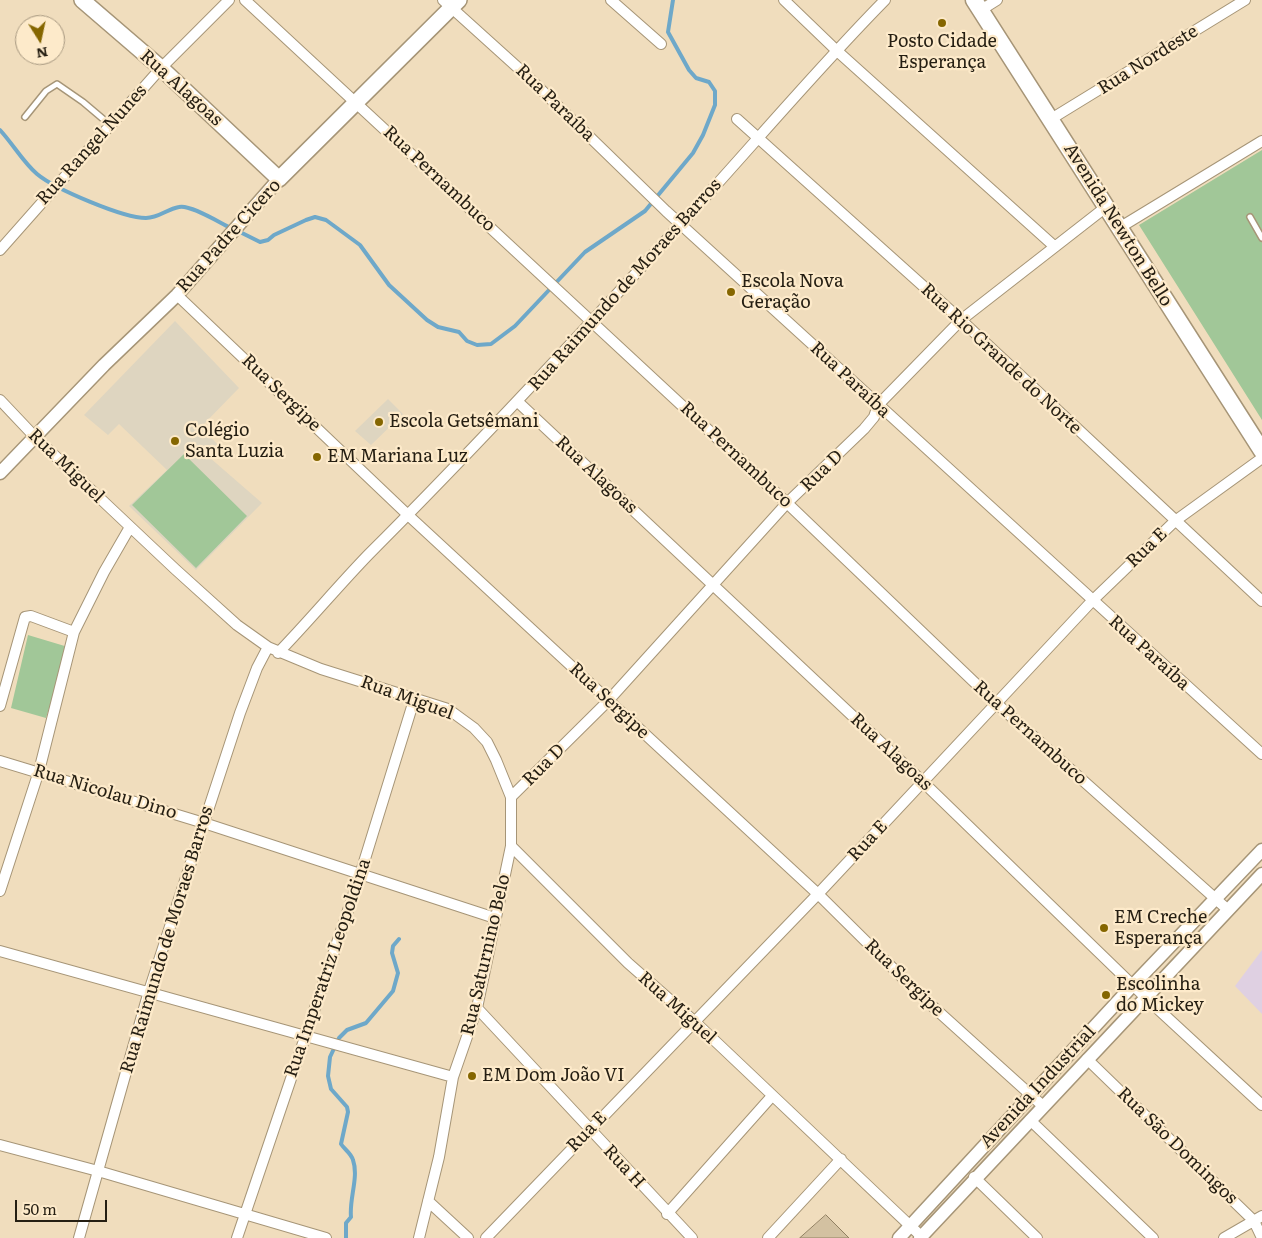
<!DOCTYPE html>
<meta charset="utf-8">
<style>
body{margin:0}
#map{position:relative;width:1262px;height:1238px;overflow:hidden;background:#f0ddbd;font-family:Literata,serif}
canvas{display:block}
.north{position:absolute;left:15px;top:15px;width:50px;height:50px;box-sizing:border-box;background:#fdeaca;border:1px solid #a79880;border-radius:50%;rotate:170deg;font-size:14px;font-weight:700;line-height:20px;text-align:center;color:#251e12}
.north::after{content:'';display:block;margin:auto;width:18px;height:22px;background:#856600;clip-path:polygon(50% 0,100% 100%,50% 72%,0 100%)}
.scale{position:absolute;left:15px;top:1200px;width:92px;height:22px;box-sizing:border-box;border:2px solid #251e12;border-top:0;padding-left:6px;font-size:15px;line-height:18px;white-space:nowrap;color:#251e12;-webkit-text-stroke:4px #fdeaca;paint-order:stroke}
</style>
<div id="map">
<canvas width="1262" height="1238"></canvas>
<div class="north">N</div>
<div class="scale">50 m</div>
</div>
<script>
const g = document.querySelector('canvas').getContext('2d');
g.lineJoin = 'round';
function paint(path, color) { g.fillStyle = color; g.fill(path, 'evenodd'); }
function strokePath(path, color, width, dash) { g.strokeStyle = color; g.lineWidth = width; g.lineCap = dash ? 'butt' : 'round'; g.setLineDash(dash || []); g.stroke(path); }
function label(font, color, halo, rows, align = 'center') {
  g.font = font + ' Literata,serif'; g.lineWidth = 4.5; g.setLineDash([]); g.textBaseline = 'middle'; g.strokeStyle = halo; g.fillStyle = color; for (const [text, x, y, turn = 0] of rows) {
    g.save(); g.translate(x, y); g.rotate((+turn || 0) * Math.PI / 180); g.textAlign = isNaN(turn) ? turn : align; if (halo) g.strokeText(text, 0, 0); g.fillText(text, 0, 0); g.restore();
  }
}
paint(new Path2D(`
 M1262,950V1014L1235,986Z`), '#dfd0e2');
paint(new Path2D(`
 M175,321L239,388L201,427L219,446L209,457L262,503L196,570L129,506L167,470L119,424L108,435L84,415Z
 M388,399L403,414L371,445L355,431Z`), '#ded5c0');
paint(new Path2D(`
 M1262,150V420L1139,225Z
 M184,454L247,516L196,568L132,505Z
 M28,635L68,647L46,718L11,708Z`), '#a1c798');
strokePath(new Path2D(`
 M0,130C13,144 23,162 37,174C55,189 123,218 146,218C159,218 167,209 179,207C190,204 220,223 231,228
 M238,231L260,242L268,240L274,235L306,220L315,217L326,220L360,245L389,285L427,320L438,327L459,332L467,341L477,345L491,344L515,326L585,252L645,211L693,153L703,135L715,105V91L709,82L696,78L689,70L668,32L673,0
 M346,1238V1223L351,1217C349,1199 359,1177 353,1160C351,1153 345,1150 341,1144L348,1112L347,1107L331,1089L328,1076L330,1057L339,1038L347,1030L366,1023L393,991L398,973L392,953L393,946L399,939`), '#6ea8c9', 4);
const building = new Path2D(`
 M826,1215L849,1238H800Z`);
paint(building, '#d3c1a1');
strokePath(building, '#918062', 1);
const service = new Path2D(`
 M25,117L46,91L57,84L83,102L109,124
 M1250,217L1262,238`);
const minor = new Path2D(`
 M245,0L787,503L996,703L1227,909
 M443,0L526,75L666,211L1262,754
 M611,0L661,44
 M784,0L836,50L1054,246
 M981,10L997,0
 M737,119L961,320L1262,601
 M1051,119L1245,0
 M1119,228L1262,141
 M0,250L161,68L229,0
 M177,295L409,516L818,894L920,995L1043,1106
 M0,400L35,437L175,569L237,625L268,647L321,669L448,709L474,728L487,742L496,760L511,797V846L477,1008L453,1077L439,1157L419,1238
 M518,402L923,782L1146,998L1262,1105
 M278,653C309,621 338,586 369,554C476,447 578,337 680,225C749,150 814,72 885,0
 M0,706L25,617L31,616L74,632
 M0,761L204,823L495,918
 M511,797L608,701L787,503L864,429L874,417L878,405L961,320L1106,207
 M511,846L628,963L694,1021L923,1238
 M0,891L39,771L74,632L104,572L130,527
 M0,951L453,1077
 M477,1008L692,1238
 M1087,1059L1254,1221L1262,1238
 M1030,1120L1153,1238
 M0,1145L98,1171L326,1238
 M974,1177L1037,1238
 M428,1201L468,1238
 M667,1214L772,1096
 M79,1238L149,991L176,908L240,713L257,668L268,647
 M237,1238L360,875L415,697
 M486,1238L818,894L1092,601L1175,521L1262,458
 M768,1238L841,1159
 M1224,1238L1262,1216`);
const tertiary = new Path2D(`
 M0,473L104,365L177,295L279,179
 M899,1238L1133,985L1262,850
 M920,1238L1262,874`);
const secondary = new Path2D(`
 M82,0L161,68L279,179L459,0`);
const primary = new Path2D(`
 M974,0L1262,451`);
strokePath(service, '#a69577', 8);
strokePath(minor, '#a69577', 12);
strokePath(tertiary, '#a69577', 15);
strokePath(secondary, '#a69577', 18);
strokePath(primary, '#a69577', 19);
strokePath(service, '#fff', 5);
strokePath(minor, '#fff', 10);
strokePath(tertiary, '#fff', 12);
strokePath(secondary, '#fff', 15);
strokePath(primary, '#fff', 16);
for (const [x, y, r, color] of [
 [942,23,5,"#856600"],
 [731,292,5,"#856600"],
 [379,422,5,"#856600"],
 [175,441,5,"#856600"],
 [317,457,5,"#856600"],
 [1104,928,5,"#856600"],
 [1106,995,5,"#856600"],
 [472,1076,5,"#856600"]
]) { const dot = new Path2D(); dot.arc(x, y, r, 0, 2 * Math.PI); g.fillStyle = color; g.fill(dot); strokePath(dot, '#fdeaca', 2); }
label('18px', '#251e12', '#fdeaca', [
 ["Posto Cidade",942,42,"center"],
 ["Esperança",942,63,"center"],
 ["Escola Nova",741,282],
 ["Geração",741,303],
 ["Escola Getsêmani",389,422],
 ["Colégio",185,431],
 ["Santa Luzia",185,452],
 ["EM Mariana Luz",327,457],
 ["EM Creche",1114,918],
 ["Esperança",1114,939],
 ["Escolinha",1116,985],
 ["do Mickey",1116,1006],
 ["EM Dom João VI",482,1076]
], 'left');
label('18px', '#251e12', '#fdeaca', [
 ["Rua Nordeste",1148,60,-32],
 ["Rua Alagoas",181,88,42],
 ["Rua Paraíba",555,103,44],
 ["Rua Rangel Nunes",92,145,-48],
 ["Rua Pernambuco",439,179,43],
 ["Avenida Newton Bello",1118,225,58],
 ["Rua Padre Cicero",229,236,-48],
 ["Rua Raimundo de Moraes Barros",625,285,-48],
 ["Rua Rio Grande do Norte",1001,359,43],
 ["Rua Paraíba",850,380,43],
 ["Rua Sergipe",281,393,44],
 ["Rua Pernambuco",736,455,43],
 ["Rua Miguel",66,466,44],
 ["Rua D",822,471,-44],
 ["Rua Alagoas",596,475,43],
 ["Rua E",1147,548,-44],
 ["Rua Paraíba",1149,653,42],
 ["Rua Miguel",407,698,20],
 ["Rua Sergipe",609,701,43],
 ["Rua Pernambuco",1030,733,42],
 ["Rua Alagoas",891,752,43],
 ["Rua D",544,765,-45],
 ["Rua Nicolau Dino",105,792,17],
 ["Rua E",868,841,-47],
 ["Rua Raimundo de Moraes Barros",167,940,-73],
 ["Rua Saturnino Belo",486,955,-77],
 ["Rua Imperatriz Leopoldina",328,968,-71],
 ["Rua Sergipe",904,978,44],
 ["Rua Miguel",677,1008,42],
 ["Avenida Industrial",1038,1087,-47],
 ["Rua E",587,1132,-46],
 ["Rua São Domingos",1177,1146,44],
 ["Rua H",624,1167,47]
]);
</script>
